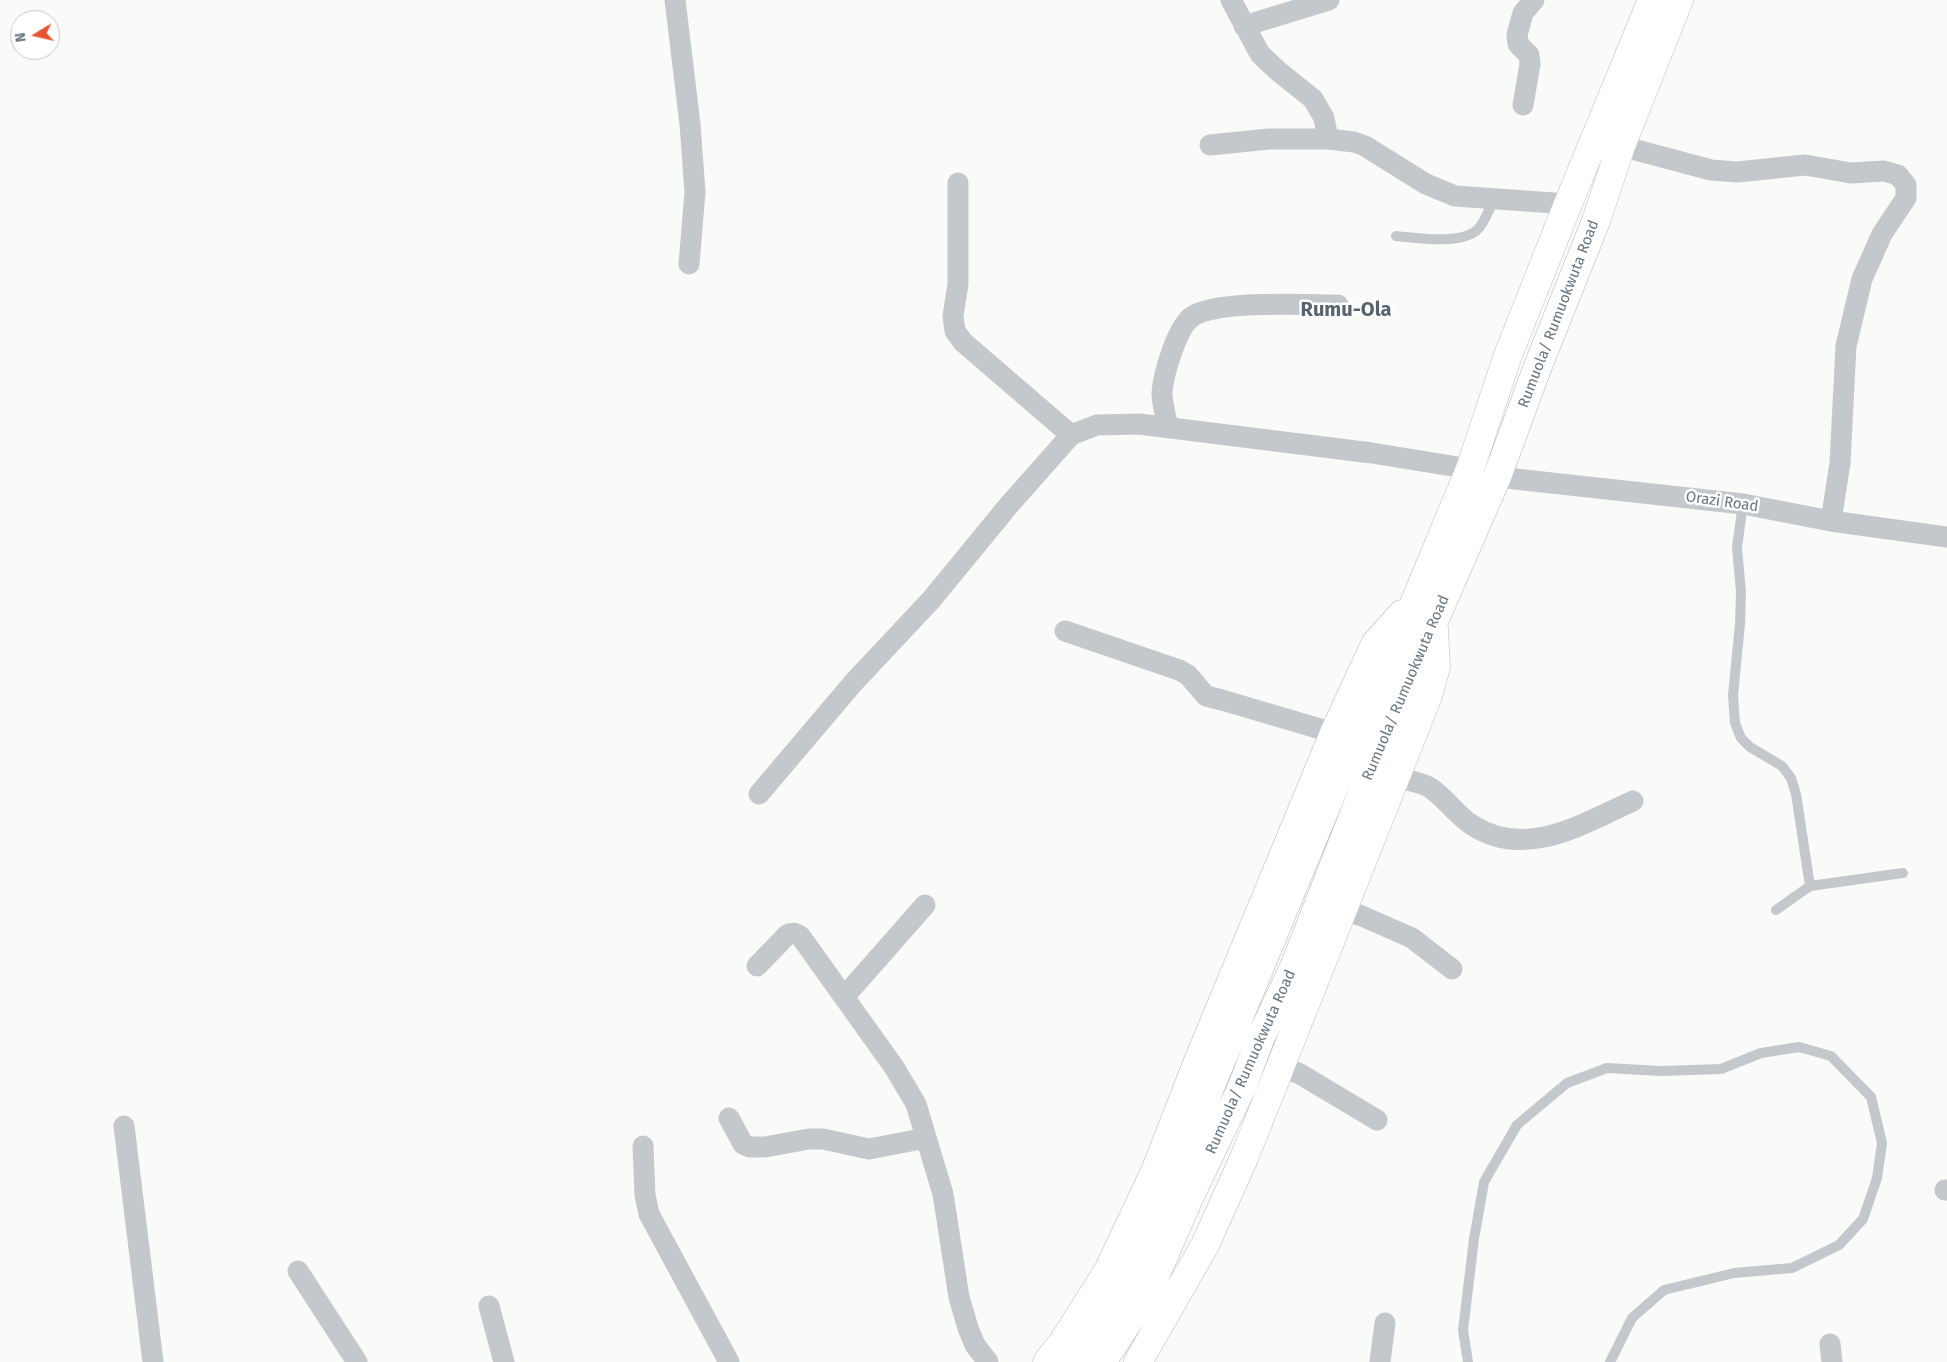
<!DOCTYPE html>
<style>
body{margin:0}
#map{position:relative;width:1947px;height:1362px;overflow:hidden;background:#fafaf8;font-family:"Fira Sans",sans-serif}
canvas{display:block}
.north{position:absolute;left:10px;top:10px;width:50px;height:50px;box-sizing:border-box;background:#fff;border:1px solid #c1c8cd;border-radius:50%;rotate:261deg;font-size:14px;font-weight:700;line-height:20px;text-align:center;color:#657683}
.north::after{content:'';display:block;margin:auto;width:18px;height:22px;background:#e4572e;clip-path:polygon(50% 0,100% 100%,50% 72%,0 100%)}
</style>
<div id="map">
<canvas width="1947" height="1362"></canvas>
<div class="north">N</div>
</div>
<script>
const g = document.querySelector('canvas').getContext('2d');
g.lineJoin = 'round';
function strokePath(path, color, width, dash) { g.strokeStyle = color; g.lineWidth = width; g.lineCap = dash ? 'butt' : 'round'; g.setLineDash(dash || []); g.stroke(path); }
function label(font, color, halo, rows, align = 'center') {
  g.font = font + ' "Fira Sans",sans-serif'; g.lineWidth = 5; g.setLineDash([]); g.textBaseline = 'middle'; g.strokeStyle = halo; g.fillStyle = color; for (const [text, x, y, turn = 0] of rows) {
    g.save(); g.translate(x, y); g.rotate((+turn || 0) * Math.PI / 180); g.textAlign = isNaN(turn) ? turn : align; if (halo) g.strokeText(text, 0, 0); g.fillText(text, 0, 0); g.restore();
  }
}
const primary = new Path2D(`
 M1047,1362L1063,1342L1108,1271L1156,1169L1196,1066L1334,733L1375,644L1402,614
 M1076,1362L1124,1289L1202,1107L1338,778L1408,618L1470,469L1508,355L1568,204L1652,0
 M1102,1362L1149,1290L1190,1196L1242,1087L1260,1039L1294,967L1388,727L1497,477L1538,366L1596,221L1621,146L1679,0
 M1138,1362L1205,1245L1244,1158L1428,696L1436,667L1434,629`);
strokePath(primary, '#b5babe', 29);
strokePath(new Path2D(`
 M1396,236C1418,238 1460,245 1477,230C1485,223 1489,209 1494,199
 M1743,504L1737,547L1741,592L1740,624L1733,695L1735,723L1741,738L1750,747L1782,766L1791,778L1796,794L1810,886
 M1776,910L1810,886L1903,873
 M1468,1362L1463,1330L1474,1239L1484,1182L1517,1125L1567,1083L1607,1068L1661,1071L1721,1069L1761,1053L1799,1047L1831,1056L1871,1097L1882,1143L1877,1178L1863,1219L1839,1245L1792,1268L1734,1273L1664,1290L1632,1318L1610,1362`), '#c3c8cc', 10);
strokePath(new Path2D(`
 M675,0L690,124L695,192L689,264
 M1231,0L1260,54L1278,71L1313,99L1324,118L1328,139
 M1244,26L1329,0
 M1523,105L1530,64L1529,55L1518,44L1517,35L1523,13L1534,0
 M1210,145L1269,139H1328L1354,142L1365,146L1426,184L1455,196L1568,204
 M1621,146L1711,170L1737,172L1805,165L1851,173L1884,171L1898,175L1906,185V198L1882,234L1862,279L1846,346L1840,463L1831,521
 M958,183V284L953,316L955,331L963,342L1071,435
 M1168,427C1166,417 1162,404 1162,393C1163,375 1177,326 1193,316C1220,300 1304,305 1338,305
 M1497,477L1743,504L1831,521L1947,537
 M1065,631L1179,670L1188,675L1206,696L1222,700L1334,733
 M1396,777C1406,780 1420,782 1429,787C1445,797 1456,815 1472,825C1526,860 1582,824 1633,801
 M759,794L854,682L931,600L1009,505L1071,435L1097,425L1139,424L1372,453L1470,469
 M1343,910L1362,916L1412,938L1452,969
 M757,966L787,935C793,932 796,933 801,937L894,1067L916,1104L943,1194L959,1297L968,1328L975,1345L988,1362
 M844,997L925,905
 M1281,1066L1300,1074L1377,1120
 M729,1118L743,1144L750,1147H765L809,1139H823L869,1149L926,1138
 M124,1126L153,1362
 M643,1146L645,1195L649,1214L729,1362
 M1945,1190H1947
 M298,1271L357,1362
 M489,1306L504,1362
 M1830,1344L1832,1362
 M1380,1362L1385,1323`), '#c3c8cc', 21);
strokePath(primary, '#fff', 28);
label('15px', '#657683', '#fff', [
 ["Rumuola/ Rumuokwuta Road",1559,314,-69],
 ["Orazi Road",1722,502,8],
 ["Rumuola/ Rumuokwuta Road",1406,688,-67],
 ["Rumuola/ Rumuokwuta Road",1251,1062,-66]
]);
label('bold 20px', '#57646e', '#fff', [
 ["Rumu-Ola",1346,310]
]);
</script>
